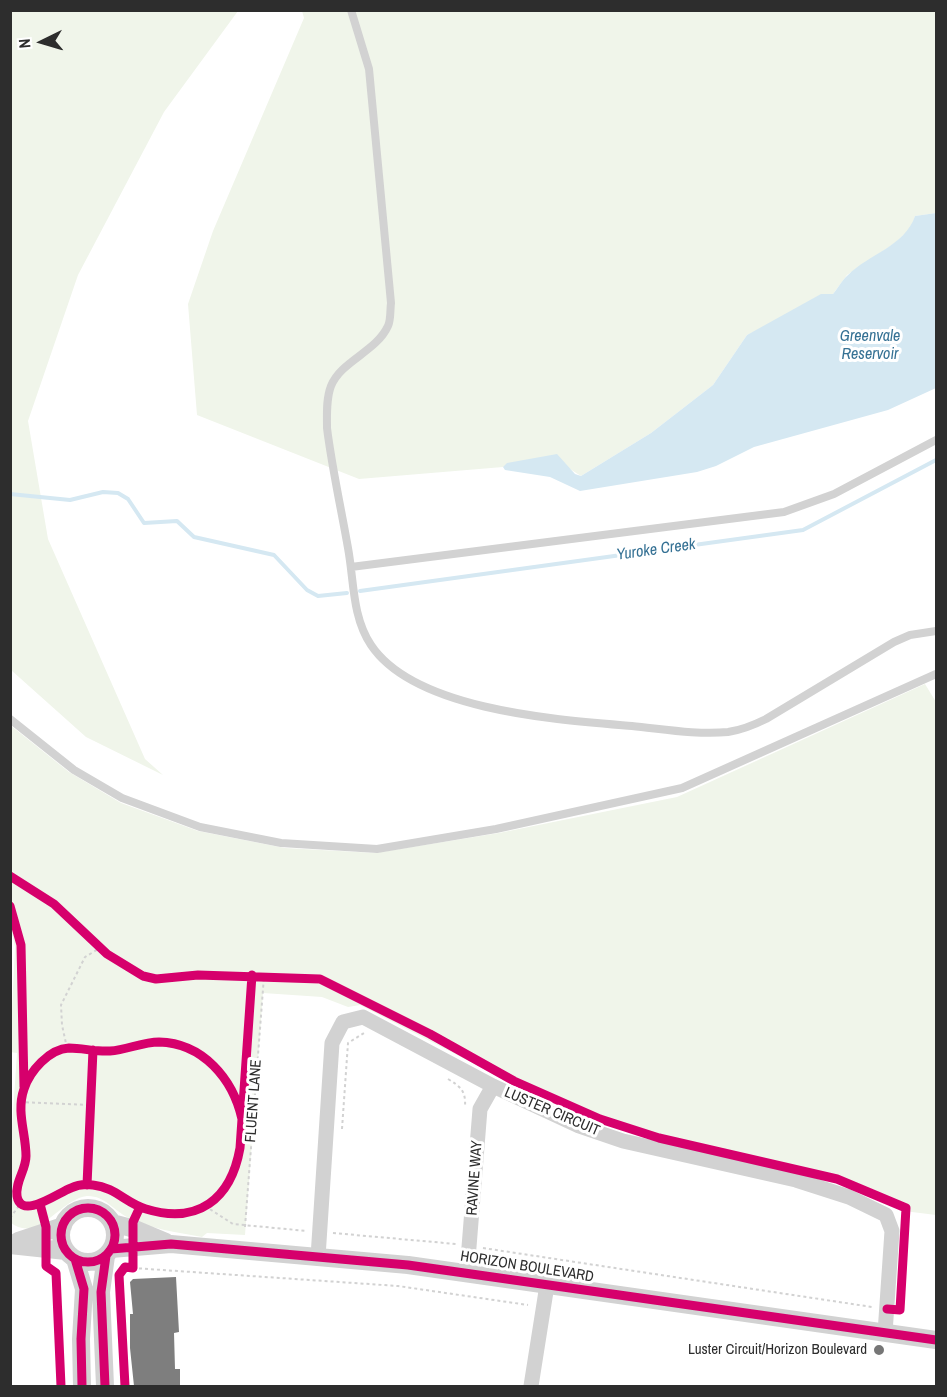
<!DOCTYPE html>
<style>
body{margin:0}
#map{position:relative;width:947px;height:1397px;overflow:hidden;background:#fff;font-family:"Archivo Narrow",sans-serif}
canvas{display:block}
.frame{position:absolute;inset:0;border:12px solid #2d2d2d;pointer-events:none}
.north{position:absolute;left:12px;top:12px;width:60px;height:60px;-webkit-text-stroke:4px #fff;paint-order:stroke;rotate:265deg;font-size:16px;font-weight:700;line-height:24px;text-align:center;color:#2d2d2d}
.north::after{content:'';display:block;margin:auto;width:21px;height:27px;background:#2d2d2d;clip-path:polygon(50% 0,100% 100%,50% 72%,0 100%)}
</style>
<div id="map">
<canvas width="947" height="1397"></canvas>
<div class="frame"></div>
<div class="north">N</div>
</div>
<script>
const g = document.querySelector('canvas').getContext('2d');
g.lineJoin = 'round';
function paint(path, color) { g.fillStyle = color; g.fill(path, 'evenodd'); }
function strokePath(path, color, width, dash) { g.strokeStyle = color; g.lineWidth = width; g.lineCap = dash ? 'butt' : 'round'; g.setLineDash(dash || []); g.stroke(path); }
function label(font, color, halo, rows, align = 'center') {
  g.font = font + ' "Archivo Narrow",sans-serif'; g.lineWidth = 6; g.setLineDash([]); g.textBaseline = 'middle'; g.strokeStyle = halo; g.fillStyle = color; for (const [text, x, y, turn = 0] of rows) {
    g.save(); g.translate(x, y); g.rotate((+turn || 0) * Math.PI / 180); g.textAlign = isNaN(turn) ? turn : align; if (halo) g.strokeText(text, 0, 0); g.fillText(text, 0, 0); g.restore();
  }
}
paint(new Path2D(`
 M11,10L238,11L164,112L78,275L28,421L48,539L145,759L163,775L86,737L11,670Z
 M302,11H936V213L915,216L911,228L895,243L847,275L833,294L747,335L713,385L651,433L581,476L570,469L521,461L503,467L359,479L197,415L188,304L213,231L304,18Z
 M925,684L936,702V1215L904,1211L851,1187L815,1175L669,1144L603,1124L527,1091L360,1005L348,1007L322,997L263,993L245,1235L207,1233L202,1237C177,1232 149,1229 127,1217C114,1210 103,1195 87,1196C60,1199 38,1245 10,1222V1157L17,1053L10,1052L15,947L10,924V725L69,772L121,803L198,831L285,848L375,853L499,833L677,797Z`), '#f0f5ea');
paint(new Path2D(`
 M936,213V388L888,410L754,447L716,466L697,472L580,491L550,477L505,470L503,467L507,463L557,454L575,474L581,476L651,433L713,385L747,335L821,294H833C838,288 842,280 848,275C869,254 905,246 915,216Z`), '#d5e8f2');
strokePath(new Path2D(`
 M10,494L70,500L103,492L118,493L128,499L144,523L177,521L194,537L274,555L307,590L318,596L347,593
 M360,591L803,530L936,460`), '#d5e8f2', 4);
paint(new Path2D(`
 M176,1277L179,1332L174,1333L175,1369H180V1386H134L130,1348V1314H133L130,1282L133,1279Z`), '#7e7e7e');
strokePath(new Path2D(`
 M67,1048L62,1025L61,1005L85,957L100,948
 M448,1079C461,1087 466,1091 465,1107
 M20,1102L90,1105
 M342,1129L348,1043L364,1033
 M205,1206L233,1224L307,1231
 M10,1218L21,1203
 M245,1227L264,976
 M333,1233L456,1244
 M483,1248L872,1307
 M133,1268L398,1286L528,1305`), '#d2d2d2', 2, [3, 3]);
strokePath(new Path2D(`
 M351,10L369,69L391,303C390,310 391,320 388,326C376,352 341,361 331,386C326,399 327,414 327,428C332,468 341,508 348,548C354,580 352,617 371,645C415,711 560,720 632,726C663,729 697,735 728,732C742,730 754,725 766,719L894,642L910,635L936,631
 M351,567L784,512L834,494L936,440
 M10,719L74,770L122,798L200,827L281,843L377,849L496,829L682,788L936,674`), '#d2d2d2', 8);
strokePath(new Path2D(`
 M318,1257L332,1043L343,1022L363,1017L493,1086L579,1126L623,1141L796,1180L849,1197L886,1215L892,1231L885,1333
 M467,1272L480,1109L493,1086
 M531,1386L547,1285`), '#d2d2d2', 15);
strokePath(new Path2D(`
 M61 1235a27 27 0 1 1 54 0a27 27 0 1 1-54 0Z
 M112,1223L135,1229L166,1242
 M18,1241L63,1226
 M10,1245L66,1251
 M111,1249L171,1244L408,1265L936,1340
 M75,1259L84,1289L81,1339L82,1386
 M105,1386L101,1292L106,1256`), '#d2d2d2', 18);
strokePath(new Path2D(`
 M10,876L54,904L107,954L143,976L156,979L198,975L320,979L430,1034L514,1081L600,1119L659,1138L837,1179L906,1208L900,1310L887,1309
 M10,906L21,945L24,1087
 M242,1119C233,1079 203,1043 159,1042C142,1042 127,1050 110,1051C96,1052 83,1048 69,1048C49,1049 30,1071 24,1089C16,1112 26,1133 26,1156C26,1170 15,1182 17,1196C21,1221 59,1192 71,1188C77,1185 86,1184 93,1185C115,1187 127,1204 146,1209C198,1225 231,1199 240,1148L252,975
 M87,1185L93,1050
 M40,1204L46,1227V1266L56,1273L61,1386
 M61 1235a27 27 0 1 1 54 0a27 27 0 1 1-54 0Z
 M111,1249L171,1244L408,1265L936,1340
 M75,1259L84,1289L81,1339L82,1386
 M105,1386L101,1292L106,1256
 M125,1386L119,1275L125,1267L133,1268V1222L140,1207`), '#d6006c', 9);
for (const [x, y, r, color] of [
 [879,1350,6,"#767676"]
]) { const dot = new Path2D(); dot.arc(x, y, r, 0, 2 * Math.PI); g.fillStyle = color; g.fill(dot); strokePath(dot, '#fff', 2); }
label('15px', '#2d2d2d', '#fff', [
 ["FLUENT LANE",254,1101,-86],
 ["LUSTER CIRCUIT",552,1112,23],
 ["RAVINE WAY",475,1178,-86],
 ["HORIZON BOULEVARD",527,1267,9]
]);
label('15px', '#2d2d2d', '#fff', [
 ["Luster Circuit/Horizon Boulevard",867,1350]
], 'right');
label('italic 16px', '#357194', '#fff', [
 ["Greenvale",870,337],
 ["Reservoir",870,355],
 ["Yuroke Creek",656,550,-8]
]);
</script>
